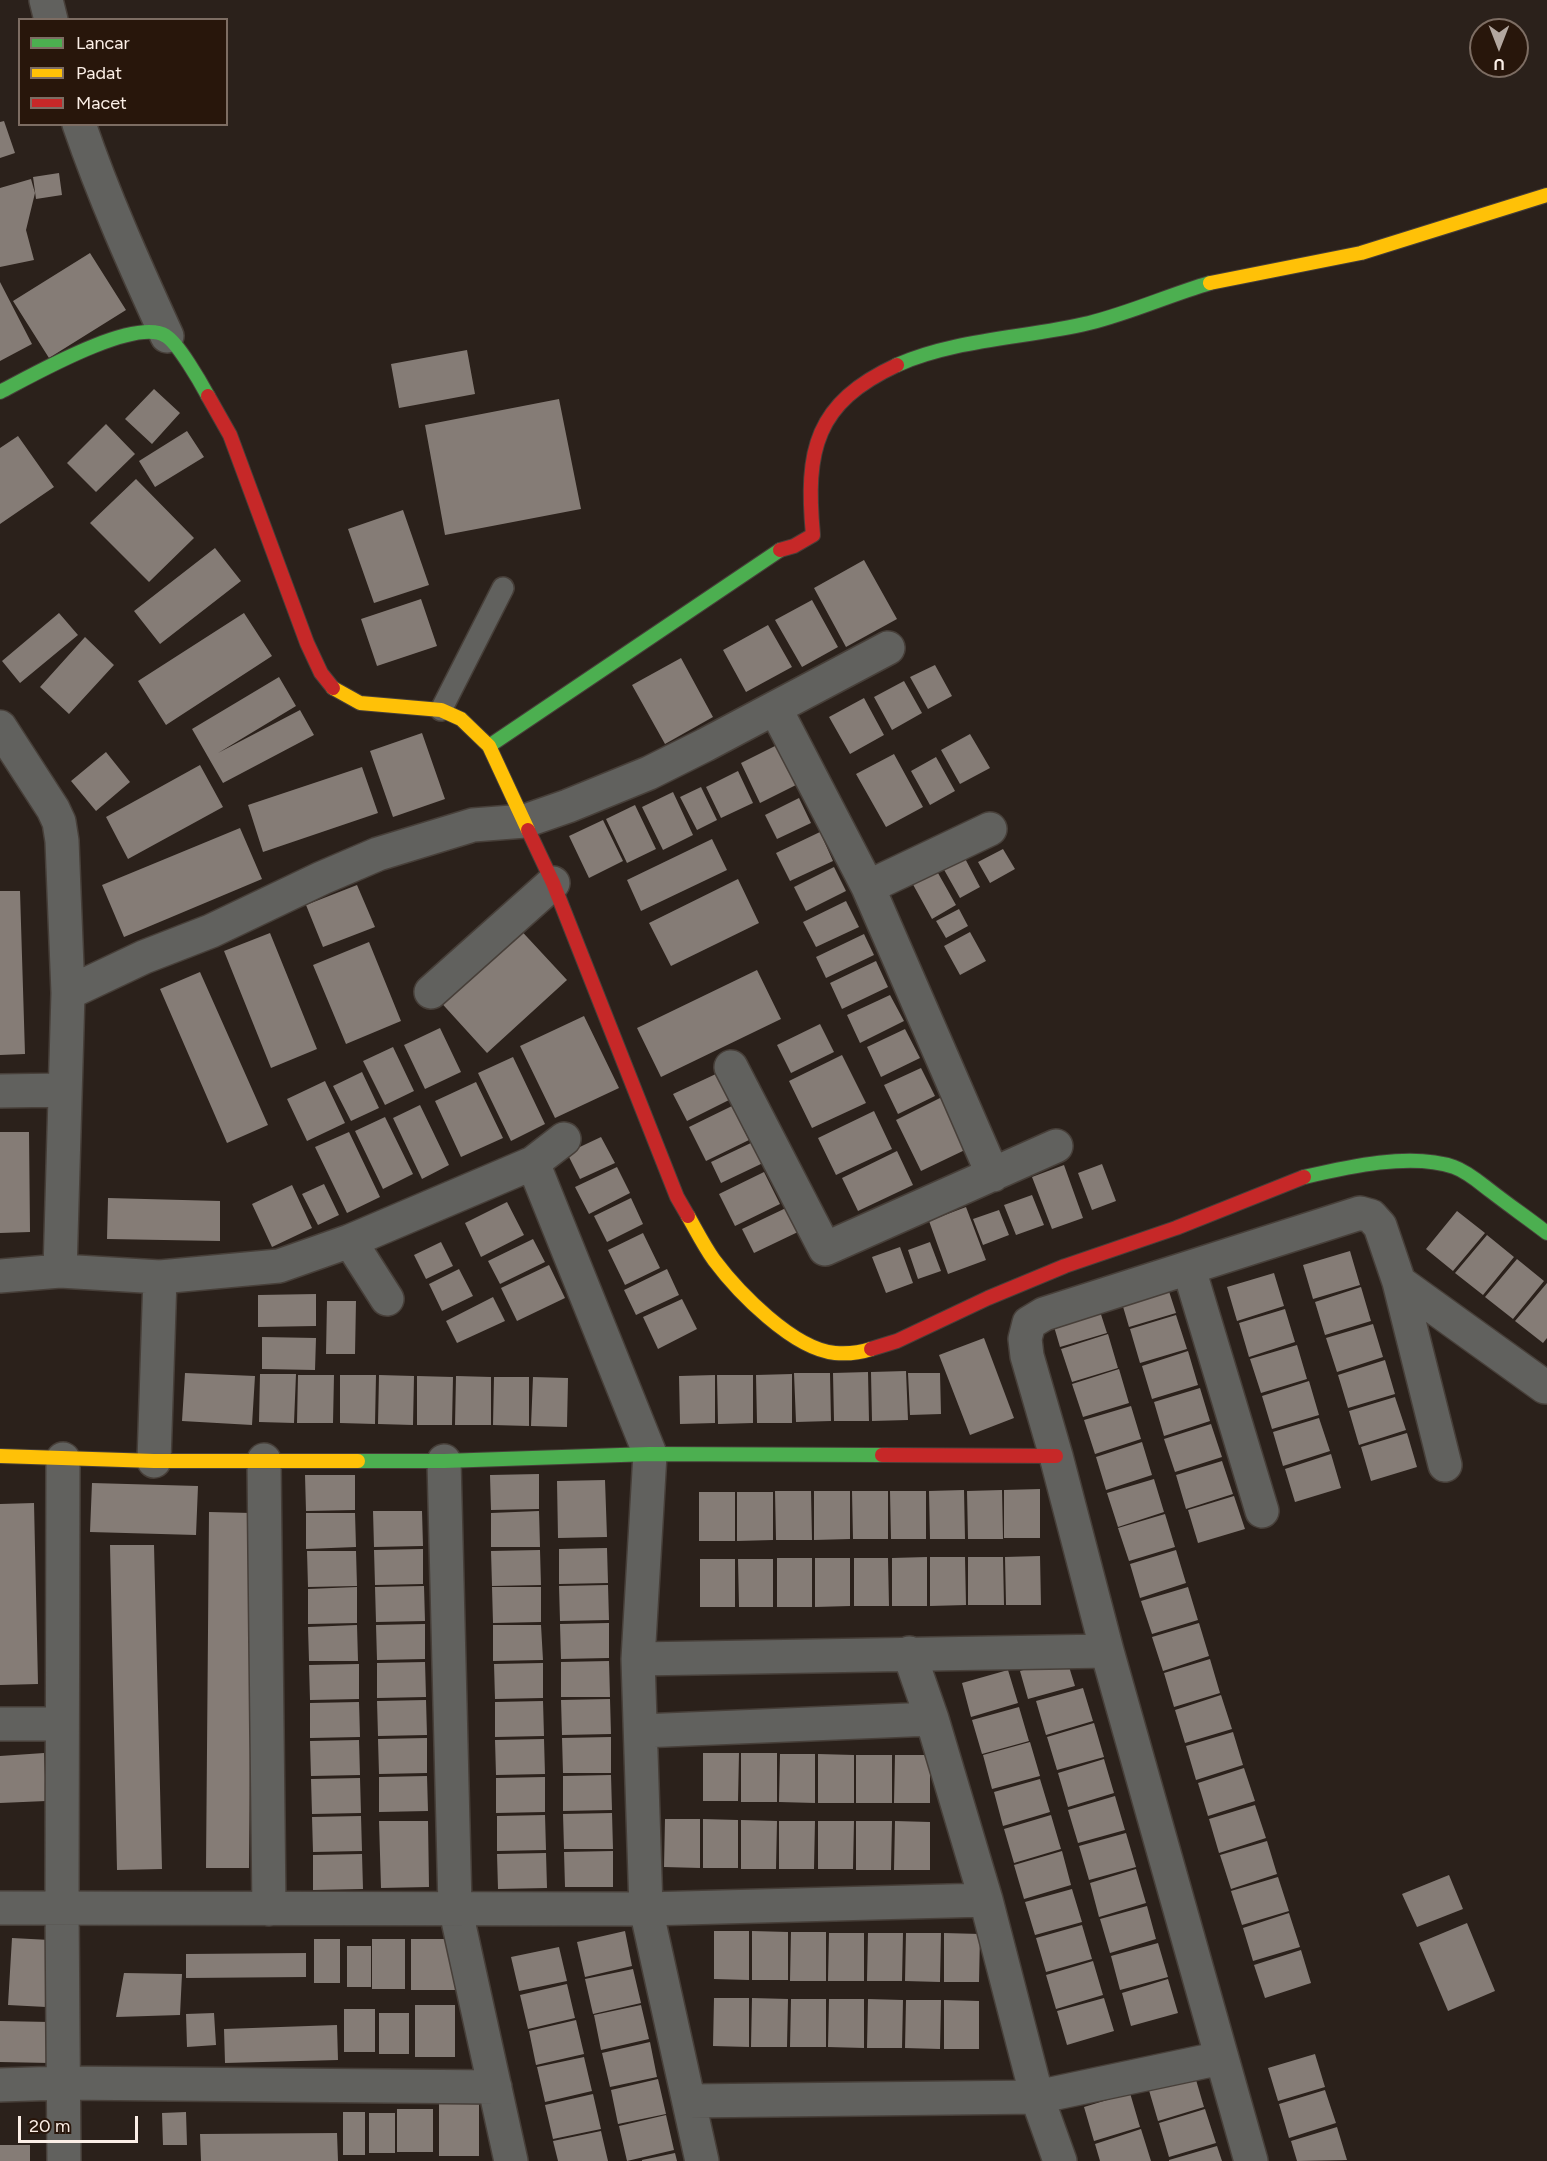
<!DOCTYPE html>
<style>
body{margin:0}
#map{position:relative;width:1547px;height:2161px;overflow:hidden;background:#2b211b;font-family:Figtree,sans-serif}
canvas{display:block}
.legend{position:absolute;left:18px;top:18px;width:210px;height:108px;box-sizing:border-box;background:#28160b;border:2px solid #7d6d63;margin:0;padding:8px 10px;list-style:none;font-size:18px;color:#fcefe7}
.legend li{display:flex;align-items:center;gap:12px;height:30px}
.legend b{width:30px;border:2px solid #7d6d63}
.north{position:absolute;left:1469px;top:18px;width:60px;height:60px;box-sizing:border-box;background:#28160b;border:2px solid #7d6d63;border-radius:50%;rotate:180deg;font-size:16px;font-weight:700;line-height:24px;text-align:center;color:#fcefe7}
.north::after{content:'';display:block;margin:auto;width:21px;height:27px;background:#b3a7a0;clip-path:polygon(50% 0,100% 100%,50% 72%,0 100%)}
.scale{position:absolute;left:18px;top:2116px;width:120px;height:27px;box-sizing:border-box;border:3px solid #fcefe7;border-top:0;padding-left:8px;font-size:18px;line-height:21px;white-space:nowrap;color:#fcefe7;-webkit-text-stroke:4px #28160b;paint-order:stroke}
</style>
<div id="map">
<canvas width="1547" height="2161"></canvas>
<ul class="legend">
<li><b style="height:8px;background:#4caf50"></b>Lancar</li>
<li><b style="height:8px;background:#ffc107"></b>Padat</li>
<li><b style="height:8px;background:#c62828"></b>Macet</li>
</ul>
<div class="north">U</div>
<div class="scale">20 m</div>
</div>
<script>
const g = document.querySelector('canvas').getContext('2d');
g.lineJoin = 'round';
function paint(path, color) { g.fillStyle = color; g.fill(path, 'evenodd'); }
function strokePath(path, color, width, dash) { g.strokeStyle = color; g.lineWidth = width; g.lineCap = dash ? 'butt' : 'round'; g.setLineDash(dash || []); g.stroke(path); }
paint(new Path2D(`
 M4,121L15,153L0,158V122Z
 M59,173L62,195L36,199L33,177Z
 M31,179L35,193L26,230L34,260L0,267V188Z
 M90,253L126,310L49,358L13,301Z
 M0,282L32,344L0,361Z
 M467,350L475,394L399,408L391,364Z
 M154,389L180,413L152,444L125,419Z
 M559,399L581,509L445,535L425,425Z
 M106,424L135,454L96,492L67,463Z
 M187,431L204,457L155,487L139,461Z
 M18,436L54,487L0,524V448Z
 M136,479L194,538L149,582L90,523Z
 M403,510L429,585L374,603L348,529Z
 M215,548L241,581L160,644L134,611Z
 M864,560L897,619L846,647L814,588Z
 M421,599L437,646L377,666L361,619Z
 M812,600L838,647L802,667L775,620Z
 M59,613L78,635L20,683L2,661Z
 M244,613L272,656L166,725L138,681Z
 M768,625L792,667L746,692L723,650Z
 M85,637L114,665L69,714L40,687Z
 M681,658L713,717L665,744L632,685Z
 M935,665L952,696L928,709L910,677Z
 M279,677L296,706L218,753L300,710L314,735L223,783L192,729Z
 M904,681L922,713L892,730L874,697Z
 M864,698L884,735L850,754L829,717Z
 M422,733L445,799L393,817L370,751Z
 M970,734L990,768L960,784L941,750Z
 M777,745L796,785L760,803L741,763Z
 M106,752L130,782L96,811L71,781Z
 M894,754L923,807L886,827L856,774Z
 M936,757L955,791L930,805L911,771Z
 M200,765L223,807L128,859L106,817Z
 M362,767L378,813L263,852L248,805Z
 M738,771L753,803L721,818L706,787Z
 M701,787L717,820L697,830L680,797Z
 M673,792L693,835L663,850L642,807Z
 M799,798L811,823L777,839L765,815Z
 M635,805L656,849L627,863L606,819Z
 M603,820L623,861L589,878L569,836Z
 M240,828L262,879L124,937L102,885Z
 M820,832L833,861L790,881L776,853Z
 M712,839L727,870L641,911L627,880Z
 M959,847L980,887L960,898L938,859Z
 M1003,849L1015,869L990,883L978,862Z
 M934,866L956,905L932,919L910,879Z
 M834,867L846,891L806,911L794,887Z
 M738,879L759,923L671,966L649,923Z
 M357,885L375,927L323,947L306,905Z
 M0,891H20L25,1054L0,1055Z
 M846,901L859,927L816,947L803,922Z
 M959,909L968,926L946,938L936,921Z
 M515,924L567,980L487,1053L436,997Z
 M970,932L986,961L960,975L944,946Z
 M270,933L317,1049L271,1068L224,951Z
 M864,934L874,955L826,978L816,957Z
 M369,942L401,1021L346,1044L313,965Z
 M876,961L888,987L842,1009L830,983Z
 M757,970L781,1019L661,1077L637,1028Z
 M200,972L268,1125L227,1143L160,989Z
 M890,995L904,1021L860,1043L847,1015Z
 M584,1016L619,1088L555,1118L520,1046Z
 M820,1024L834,1052L791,1073L777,1045Z
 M440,1028L461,1072L425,1089L404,1045Z
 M905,1029L920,1058L881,1077L867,1047Z
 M393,1047L414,1091L385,1105L363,1061Z
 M842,1055L866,1103L812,1128L789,1081Z
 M513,1057L545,1124L511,1141L478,1073Z
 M921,1068L935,1096L898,1114L884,1085Z
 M362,1072L379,1108L351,1121L333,1086Z
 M718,1073L731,1099L687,1121L673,1094Z
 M325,1081L345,1123L307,1141L287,1099Z
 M476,1082L503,1138L461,1157L435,1101Z
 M942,1097L967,1149L921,1171L896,1120Z
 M420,1105L449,1165L422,1179L393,1118Z
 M732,1106L749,1140L706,1161L689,1127Z
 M874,1111L892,1149L836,1175L818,1138Z
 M385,1117L413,1174L383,1189L355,1131Z
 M0,1132H29L30,1232L0,1233Z
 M349,1132L380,1197L347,1213L315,1147Z
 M601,1137L615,1163L580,1179L567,1153Z
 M753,1142L763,1163L721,1183L711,1162Z
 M897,1151L913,1185L858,1211L842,1178Z
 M1102,1164L1116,1201L1092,1210L1078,1173Z
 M1064,1165L1083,1218L1052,1229L1032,1177Z
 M617,1167L630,1193L589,1214L575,1187Z
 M764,1172L780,1204L735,1226L719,1194Z
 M324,1184L339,1215L318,1225L302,1194Z
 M292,1185L312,1228L272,1247L252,1204Z
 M1032,1195L1044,1225L1016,1235L1004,1205Z
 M108,1198L220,1201V1241L107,1239Z
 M631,1198L643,1224L607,1242L594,1216Z
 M507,1202L524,1235L481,1257L465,1223Z
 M788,1207L800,1231L754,1253L742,1229Z
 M966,1207L986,1260L948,1274L929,1221Z
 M999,1210L1009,1235L983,1245L973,1219Z
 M1457,1211L1485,1233L1453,1271L1426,1249Z
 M643,1233L660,1268L625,1285L608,1250Z
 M1487,1235L1514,1257L1483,1295L1455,1273Z
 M533,1239L545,1262L500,1284L488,1261Z
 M441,1242L453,1266L426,1279L414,1255Z
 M930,1242L941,1271L918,1279L908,1250Z
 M900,1247L913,1283L886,1293L872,1257Z
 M1350,1251L1360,1285L1313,1299L1303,1265Z
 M1517,1259L1544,1281L1513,1319L1485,1297Z
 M549,1265L565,1298L517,1321L501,1288Z
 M459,1269L473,1296L442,1311L429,1284Z
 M667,1269L679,1295L636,1315L624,1290Z
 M1274,1273L1284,1306L1237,1321L1227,1287Z
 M1165,1279L1176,1313L1129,1327L1119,1293Z
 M1547,1283V1338L1543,1343L1515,1321Z
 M1361,1287L1371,1321L1325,1335L1315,1302Z
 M316,1294V1326L258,1327V1295Z
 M493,1297L505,1321L457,1343L446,1321Z
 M682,1299L697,1329L658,1349L643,1317Z
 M1096,1299L1107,1333L1060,1347L1050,1313Z
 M327,1301H356L355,1354H326Z
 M1285,1309L1295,1342L1249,1357L1239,1323Z
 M1176,1315L1187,1349L1140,1363L1130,1329Z
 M1373,1324L1383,1357L1337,1372L1326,1338Z
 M1108,1334L1118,1368L1072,1382L1061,1349Z
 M262,1337L316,1338L315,1370L262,1369Z
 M984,1338L1014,1418L970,1435L939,1355Z
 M1297,1345L1307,1379L1261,1393L1250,1359Z
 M1188,1351L1198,1385L1152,1399L1142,1366Z
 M1385,1360L1395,1394L1348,1408L1338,1375Z
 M1119,1369L1129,1403L1083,1417L1072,1384Z
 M906,1371L908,1420L872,1421L871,1372Z
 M868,1372L869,1421H834L833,1373Z
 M185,1373L255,1376L252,1425L182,1421Z
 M794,1373H830L831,1421L796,1422Z
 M908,1373H940L941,1414L910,1415Z
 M260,1374H296L294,1423L259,1422Z
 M792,1374V1423H757L756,1375Z
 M298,1375H334L333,1423H297Z
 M340,1375H376L375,1424L340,1423Z
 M379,1375L414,1376L413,1425L378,1424Z
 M715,1375V1423L680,1424L679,1376Z
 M717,1375H753V1423L718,1424Z
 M417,1376L453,1377L452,1425H417Z
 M456,1376L491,1377V1425H455Z
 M494,1377H529V1426L493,1425Z
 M533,1377L568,1378L567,1427L531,1426Z
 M1309,1381L1319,1415L1272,1429L1262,1396Z
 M1200,1388L1210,1421L1164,1436L1154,1402Z
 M1395,1397L1406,1430L1359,1445L1349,1411Z
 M1131,1406L1141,1439L1095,1454L1084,1420Z
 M1319,1418L1330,1451L1283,1466L1273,1432Z
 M1211,1424L1222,1457L1175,1472L1164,1439Z
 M1407,1433L1417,1467L1371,1481L1361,1447Z
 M1142,1442L1152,1475L1106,1490L1096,1457Z
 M1331,1454L1341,1488L1295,1502L1285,1469Z
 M1222,1461L1233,1494L1186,1509L1176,1475Z
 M539,1474V1509L491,1510L490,1475Z
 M305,1475H355V1510L306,1511Z
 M1154,1479L1164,1512L1118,1527L1107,1493Z
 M605,1480L607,1537L558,1538L557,1481Z
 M92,1483L198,1486L196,1535L90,1532Z
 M1040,1489V1538H1004V1490Z
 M964,1490L965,1539H930L929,1491Z
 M1002,1490L1003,1539H968L967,1491Z
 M775,1491H811L812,1540H776Z
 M814,1491H850V1539L814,1540Z
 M852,1491H888V1539H853Z
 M890,1491H926V1539H891Z
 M699,1492H735V1541H699Z
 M737,1492H773V1540L737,1541Z
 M1234,1496L1245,1529L1198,1543L1188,1510Z
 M34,1503L38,1684L0,1685V1504Z
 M373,1511H422L423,1546L374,1547Z
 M539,1511L540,1547H491V1513Z
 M209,1512L252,1513L249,1868H206Z
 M306,1513H355L356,1547L306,1549Z
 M1165,1514L1175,1547L1129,1561L1118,1528Z
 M110,1545H154L162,1869L117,1870Z
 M607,1548L608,1583L559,1584V1549Z
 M423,1549V1584L375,1585L374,1550Z
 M540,1550L541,1585L492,1586L491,1551Z
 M1176,1550L1186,1583L1140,1598L1130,1564Z
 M307,1551H356L357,1586L308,1587Z
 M1040,1556L1041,1605H1006L1005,1557Z
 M927,1557V1606H892V1558Z
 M930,1557H965L966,1605L930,1606Z
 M968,1557H1003L1004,1605H968Z
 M777,1558H812V1607H777Z
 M815,1558H850V1606L815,1607Z
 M854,1558H888L889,1606H854Z
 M700,1559H735V1607H700Z
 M738,1559H773V1607H739Z
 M608,1585L609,1620L560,1621L559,1586Z
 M424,1586L425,1621L376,1622L375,1587Z
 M357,1587V1623L308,1624V1589Z
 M492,1587H541V1622L493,1623Z
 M1188,1587L1198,1620L1152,1634L1141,1601Z
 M609,1623V1658L561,1659L560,1624Z
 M1199,1623L1209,1656L1163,1671L1152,1637Z
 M425,1624V1659L377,1660L376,1625Z
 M357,1625L358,1661H309L308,1627Z
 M493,1625H541L543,1660L493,1661Z
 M1066,1657L1075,1686L1028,1699L1020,1671Z
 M1210,1659L1220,1693L1174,1707L1164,1673Z
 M609,1661L610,1697H561V1662Z
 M425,1662L426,1697L377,1698V1663Z
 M543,1663V1698L495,1699L494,1664Z
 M359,1664V1699L310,1700L309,1665Z
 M1008,1670L1018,1703L971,1717L962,1683Z
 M1083,1688L1093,1721L1046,1735L1036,1701Z
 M1221,1695L1232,1729L1185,1743L1175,1710Z
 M610,1699L611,1734L562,1735L561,1700Z
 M426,1700L427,1735L378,1736L377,1701Z
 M543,1701L544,1736L495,1737V1702Z
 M359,1702L360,1737L310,1738V1703Z
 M1019,1707L1029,1741L982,1754L972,1720Z
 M1094,1723L1104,1757L1057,1770L1047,1737Z
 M1233,1732L1243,1765L1196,1780L1186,1746Z
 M611,1737V1773H563L562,1738Z
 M427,1738V1773L379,1774L378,1739Z
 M544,1739L545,1774L496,1775L495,1740Z
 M359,1740L360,1775L311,1776L310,1741Z
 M1030,1742L1040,1776L992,1789L983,1755Z
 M44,1753L46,1801L0,1803V1756Z
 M703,1753H739L738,1801H703Z
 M741,1753H777V1802H741Z
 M780,1754H815V1803L779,1802Z
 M818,1754L854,1755V1803H818Z
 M856,1755H892V1803H856Z
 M895,1755H930V1803H894Z
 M1104,1759L1114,1793L1068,1807L1058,1773Z
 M1244,1768L1255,1801L1208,1816L1198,1783Z
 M611,1775L612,1810L563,1811V1776Z
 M427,1776L428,1811L379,1812V1777Z
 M545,1777V1812L496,1813V1778Z
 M360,1778L361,1813L312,1814L311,1779Z
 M1040,1779L1050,1812L1003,1826L994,1792Z
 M1115,1796L1125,1830L1078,1843L1068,1810Z
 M1255,1805L1266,1838L1219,1853L1209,1819Z
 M612,1813L613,1849H564L563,1814Z
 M545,1815L546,1850L497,1851V1816Z
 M1051,1815L1061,1849L1014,1863L1004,1829Z
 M361,1816L362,1851L313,1852L312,1817Z
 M665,1819H700V1868L664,1867Z
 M703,1819L738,1820V1868H703Z
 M741,1820L777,1821L776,1869H741Z
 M379,1821H428L429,1887L381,1888Z
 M779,1821H815L814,1869H779Z
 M818,1821H854L853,1869H818Z
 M856,1821H892L891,1870H856Z
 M895,1821L930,1822V1870H894Z
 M1126,1833L1136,1867L1089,1880L1079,1846Z
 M1267,1841L1277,1874L1231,1889L1220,1855Z
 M613,1851V1887H565L564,1852Z
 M1062,1851L1071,1885L1024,1899L1014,1865Z
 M546,1853L547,1888L498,1889L497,1854Z
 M362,1854L363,1889L313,1890V1855Z
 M1136,1869L1146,1903L1099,1917L1090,1883Z
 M1449,1875L1463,1909L1417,1927L1402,1894Z
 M1278,1877L1289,1911L1242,1925L1231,1891Z
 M1072,1889L1082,1922L1035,1935L1025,1902Z
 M1147,1906L1156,1939L1110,1953L1100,1919Z
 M1289,1913L1300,1947L1253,1961L1243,1928Z
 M1467,1923L1495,1991L1448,2011L1419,1943Z
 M1082,1925L1092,1959L1046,1972L1036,1938Z
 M625,1931L632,1966L585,1977L577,1942Z
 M714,1931H749V1980L714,1979Z
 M752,1931L788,1932V1980H752Z
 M791,1932H826V1981H790Z
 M829,1933H864V1981H828Z
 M868,1933H903L902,1981H867Z
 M906,1933H941L940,1982L905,1981Z
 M944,1933L980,1934L979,1982H944Z
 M12,1938L50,1940L46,2007L8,2005Z
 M314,1939H340V1983H314Z
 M372,1939H405V1989H372Z
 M411,1939H458V1990H411Z
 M1158,1943L1168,1977L1120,1990L1111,1956Z
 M347,1946H371V1987H347Z
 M559,1947L567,1981L519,1991L511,1957Z
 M1301,1950L1311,1983L1265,1998L1254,1965Z
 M306,1953V1977L186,1978V1954Z
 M1093,1961L1103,1995L1056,2009L1046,1975Z
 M633,1969L641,2003L593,2014L585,1979Z
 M124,1973L182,1974L180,2015L116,2017Z
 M1168,1979L1178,2013L1131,2026L1122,1993Z
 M567,1984L575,2018L528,2029L520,1995Z
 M714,1998H749V2047L713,2046Z
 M752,1998L788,1999L787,2047H751Z
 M1104,1998L1114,2031L1067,2045L1057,2011Z
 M791,1999H826V2047H790Z
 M829,1999H864V2048L828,2047Z
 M868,1999L903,2000L902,2048H867Z
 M906,2000H941L940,2049L905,2048Z
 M944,2000L979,2001V2049H944Z
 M415,2005H455V2057H415Z
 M641,2005L649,2039L601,2050L594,2015Z
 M344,2009H375V2052H344Z
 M214,2013L216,2045L187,2047L186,2014Z
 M379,2013H409V2054H379Z
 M576,2020L584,2054L536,2065L529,2031Z
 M0,2021L50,2022V2063L0,2062Z
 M337,2025L338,2060L225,2063L224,2029Z
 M650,2042L657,2077L610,2087L602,2053Z
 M1315,2054L1325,2087L1278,2101L1268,2068Z
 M584,2057L592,2091L545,2102L537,2067Z
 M1194,2073L1204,2107L1158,2121L1148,2087Z
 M658,2079L666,2114L618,2124L611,2090Z
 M1325,2090L1336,2123L1289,2138L1279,2104Z
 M1130,2093L1140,2127L1094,2141L1084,2107Z
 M593,2094L601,2129L553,2139L545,2105Z
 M439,2102H479V2156H439Z
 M397,2109H433V2152H397Z
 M1205,2109L1216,2143L1169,2157L1159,2123Z
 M186,2112L187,2145H163L162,2113Z
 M343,2112H365V2155H343Z
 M369,2113H395V2153H369Z
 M666,2115L674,2150L627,2161L619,2126Z
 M1337,2127L1347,2160L1297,2161L1291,2141Z
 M1141,2129L1151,2161H1100L1095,2144Z
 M601,2131L608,2161H558L553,2141Z
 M337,2133L338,2161H201L200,2134Z
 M0,2145H30V2161H0Z
 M1217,2146L1222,2161H1169V2160Z
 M675,2153L677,2161H642V2160Z`), '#857c76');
const lane = new Path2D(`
 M441,710L503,588`);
const street = new Path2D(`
 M46,0L51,20
 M79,124C104,197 135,266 167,336
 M775,708L868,887L993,1175
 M0,727L53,809L59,822L62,841L68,993L60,1271
 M868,887L990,829
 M431,992L553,883
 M68,993L144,957L211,931L322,878L378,854L473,825L525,821L568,806L649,773L705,745L888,648
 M731,1067L825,1249L1056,1146
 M0,1091L64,1090
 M533,1163L650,1454L638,1659L646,1909L702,2161
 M350,1241L387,1299
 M1189,1269L1262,1511
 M0,1276L60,1271L160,1277L279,1266L350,1241L533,1163L564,1139
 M1399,1282L1545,1387
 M63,1459L62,1907L64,2161
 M264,1460L269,1909
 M154,1461L160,1277
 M444,1461L455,1907L511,2161
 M909,1653L932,1719L986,1900L1037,2097L1060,2161
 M638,1659L1107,1651
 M0,1724H62
 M641,1731L932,1719
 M0,1908L646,1909L986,1900
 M0,2085L63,2083L495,2087
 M689,2101L1037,2097L1221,2058
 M1251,2161L1107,1651L1056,1456L1027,1356L1025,1339L1029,1323L1044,1314L1360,1213L1371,1216L1380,1226L1399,1282L1445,1465`);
const fast = new Path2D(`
 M897,365C955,339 1027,338 1089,323C1130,313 1169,295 1210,283
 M0,392C31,376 135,316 166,336C178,343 201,383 208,396
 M489,746L780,550
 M1304,1177C1347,1167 1411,1152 1454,1167C1468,1172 1480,1183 1492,1192C1510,1206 1529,1219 1547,1233
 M358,1461H444L650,1454L882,1455`);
const slow = new Path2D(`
 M1210,283L1361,253L1547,195
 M333,688L360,703L441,710L461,719L489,746L528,830
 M688,1216C696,1230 704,1246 714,1260C738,1292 793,1349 835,1353C848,1354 859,1353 871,1349
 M0,1456L154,1461H358`);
const jam = new Path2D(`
 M208,396L230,435L307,643L321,673L333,688
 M780,550L794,546L813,535C805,450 815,403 897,365
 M528,830L553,883L677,1197L688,1216
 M871,1349L897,1341L988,1298L1065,1266L1176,1228L1304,1177
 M882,1455L1056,1456`);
strokePath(lane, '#473f39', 24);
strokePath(street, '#473f39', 36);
strokePath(fast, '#473f39', 16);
strokePath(slow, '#473f39', 16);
strokePath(jam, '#473f39', 16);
strokePath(lane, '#61615e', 21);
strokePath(street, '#61615e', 33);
strokePath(fast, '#4caf50', 14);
strokePath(slow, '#ffc107', 14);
strokePath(jam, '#c62828', 14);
</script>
